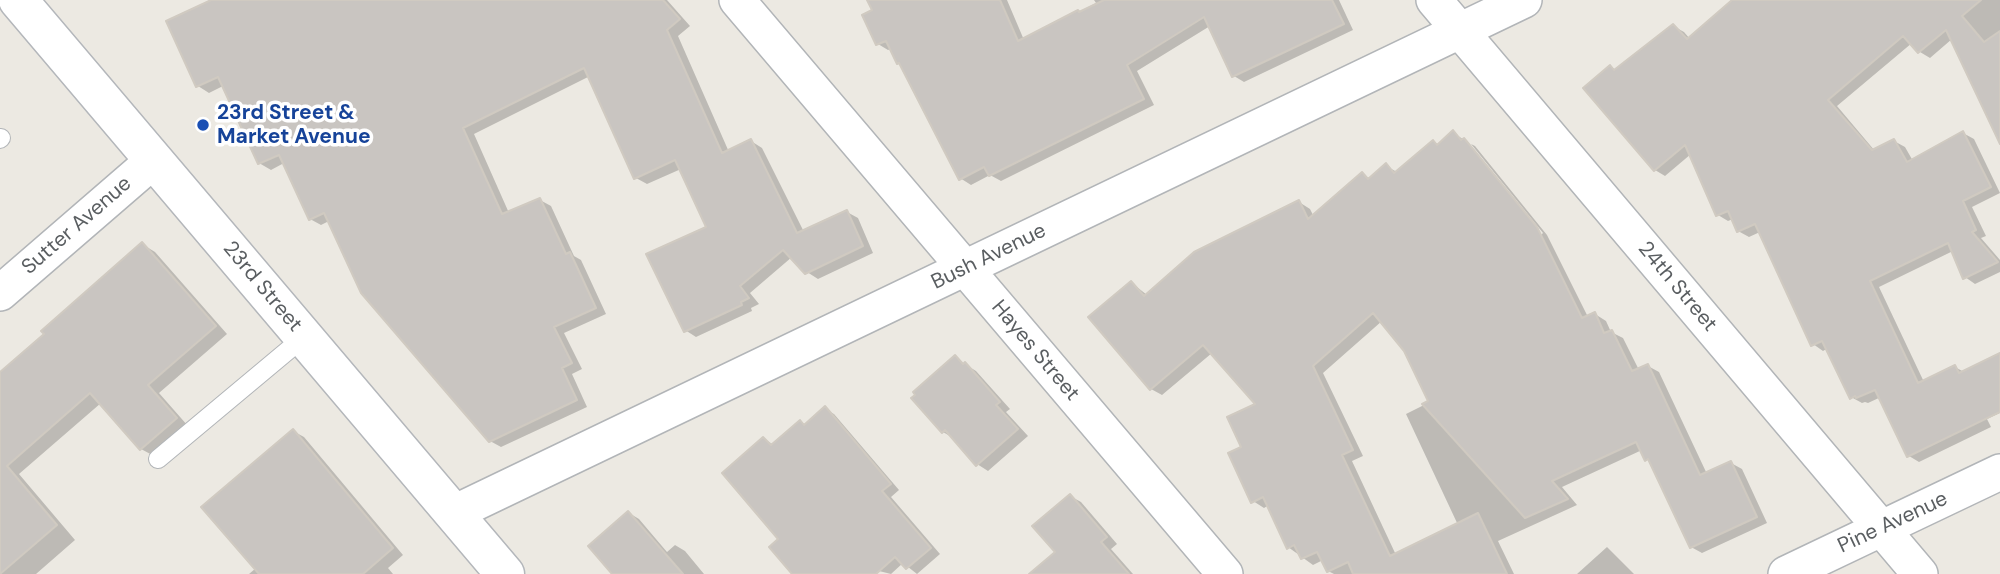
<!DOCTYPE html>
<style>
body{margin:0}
canvas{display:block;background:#ece9e2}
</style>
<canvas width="2000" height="574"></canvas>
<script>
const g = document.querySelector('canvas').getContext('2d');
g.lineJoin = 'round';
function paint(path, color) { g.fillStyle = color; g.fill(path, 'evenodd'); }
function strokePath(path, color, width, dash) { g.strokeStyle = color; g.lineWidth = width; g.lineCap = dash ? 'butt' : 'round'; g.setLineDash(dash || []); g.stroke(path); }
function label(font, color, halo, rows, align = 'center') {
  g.font = font + ' "DM Sans",sans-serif'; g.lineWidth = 7; g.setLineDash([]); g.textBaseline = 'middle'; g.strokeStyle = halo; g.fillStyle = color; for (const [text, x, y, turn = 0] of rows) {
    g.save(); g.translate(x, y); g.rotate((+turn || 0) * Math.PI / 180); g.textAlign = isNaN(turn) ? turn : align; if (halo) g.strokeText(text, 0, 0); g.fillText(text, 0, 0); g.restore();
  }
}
paint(new Path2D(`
 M215,0H667L690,26L678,36L729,152L751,141L762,148L804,232L847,212L858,218L873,253L818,279L807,272L792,257L750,293L759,304L751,308L752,311L696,337L685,330L708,228L681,169L647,184L636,178L590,76L474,134L509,213L540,200L551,206L574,256L581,260L606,314L564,333L582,369L572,374L587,407L501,447L490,441L329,221L321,225L310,219L284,163L271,170L259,163L223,86L209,93L198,86L168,22Z
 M884,0H1007L1024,40L1096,3L1094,0H1339L1353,30L1244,82L1234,76L1210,26L1137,71L1154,105L1001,181L990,175L971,185L960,178L903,65L898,63L891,49L888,50L878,44L874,11Z
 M1735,0H2000V140L1952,39L1930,58L1920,52L1912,43L1837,106L1875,151L1894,141L1905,147L1913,161L1963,133L1974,139L2000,193L1972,207L1986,236L1981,238L2000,260V272L1975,284L1965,277L1953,251L1879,287L1924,382L1955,367L1964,372L2000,355V413L1987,419L1991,427L1919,462L1909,456L1881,397L1868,403L1865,402L1862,403L1851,397L1828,348L1823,351L1813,344L1760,232L1749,237L1738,231L1733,219L1728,221L1718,215L1691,154L1665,176L1655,170L1611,67L1616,70L1673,26L1684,32L1690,39Z
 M1454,133L1467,142H1465L1541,235L1543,233L1471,144L1475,146L1547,235L1588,317L1595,314L1606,321L1611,332L1623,338L1639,370L1648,366L1659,372L1707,474L1731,463L1742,469L1767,523L1702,553L1691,547L1651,462L1646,459L1642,450L1562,487L1577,505L1498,541L1514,574H1334L1328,571L1323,560L1313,565L1288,547L1269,505L1264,508L1253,501L1243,448L1258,405L1212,353L1162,395L1151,389L1132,283L1147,295L1299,202L1310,209L1314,217L1362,174L1370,179L1386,166L1397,172L1433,142L1439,145ZM1382,321L1405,350L1430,402L1406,414L1458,525L1396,555L1352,461L1363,456L1323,373Z
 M142,244L155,252L227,334L159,393L188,426L154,456L141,449L101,403L19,474L75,540L36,574H0V376Z
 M955,358L976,371L1010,409L1006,412L1028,436L988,471L977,464L955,439L943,432Z
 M825,409L834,414L899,490L891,497L940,554L917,574L903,563L891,574L879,571L794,574L781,539L764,439L774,445L800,422L806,425Z
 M293,431L304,437L403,555L388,568L393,574H249L256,568Z
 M1070,496L1081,502L1117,544L1111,549L1133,574H1061L1057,552Z
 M629,513L639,519L667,552L675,545L685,551L704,574H614Z
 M1607,547L1634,574H1577Z`), '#0003');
const building = new Path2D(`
 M211,0H663L680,19L667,30L722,153L751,139L797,233L847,210L863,246L805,274L783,250L740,286L749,298L741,302L742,305L684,332L646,254L706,227L675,160L634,179L584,68L463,128L502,214L540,198L566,254L570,252L596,308L554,327L572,363L562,368L577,400L489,442L361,293L324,213L309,220L279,155L258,164L218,77L196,87L166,21Z
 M867,0H1000L1018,41L1078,10L1079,12L1104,0H1332L1344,24L1232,77L1204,17L1127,65L1144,99L989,176L984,167L959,180L899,63L897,64L886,41L876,45L862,15L872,10Z
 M1732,0H1981L1962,16L1984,42L2000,31V144L1946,30L1918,53L1903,36L1828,100L1872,150L1894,139L1907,162L1963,131L1991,187L1963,201L1976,230L1972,232L1998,262L1963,279L1948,243L1870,281L1918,383L1955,365L1959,373L2000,353V412L1907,457L1875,390L1856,398L1855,396L1850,399L1822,341L1811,346L1755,224L1737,232L1728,211L1716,216L1685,145L1654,171L1583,88L1610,65L1614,70L1673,24L1687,39Z
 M1453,130L1461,140L1464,138L1537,227L1582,318L1595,312L1604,333L1612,330L1632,371L1648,364L1700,475L1731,461L1757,517L1690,548L1648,459L1645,461L1636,442L1552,481L1568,499L1525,518L1422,404L1428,401L1404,351L1373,313L1313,366L1353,450L1342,455L1390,556L1478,513L1507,574H1353L1348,562L1327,572L1317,552L1301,559L1294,545L1287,549L1263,497L1251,503L1228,453L1241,447L1227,417L1255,404L1203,345L1150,390L1088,317L1131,281L1144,296L1194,252L1299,200L1308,219L1362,172L1368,179L1386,163L1394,173L1433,140L1437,145Z
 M142,242L216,326L148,385L177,418L140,450L90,393L7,466L57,525L0,574V372L44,334L41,331Z
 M955,355L963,364L965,362L1000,402L996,405L1018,429L976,466L945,430L942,433L911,398L915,395L913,392Z
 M825,406L891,484L882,491L931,548L906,569L895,557L876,574H792L769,547L778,539L722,473L763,437L771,445L800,420L804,425Z
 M293,429L393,548L363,574H259L201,507Z
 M1070,494L1107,537L1101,542L1129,574H1029L1055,552L1032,526Z
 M628,511L683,574H612L588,546Z`);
paint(building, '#c9c5c1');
strokePath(building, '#d0cac1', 2);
const lane = new Path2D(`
 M0,139L1,138
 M158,459L304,337`);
const street = new Path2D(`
 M737,0L1225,574
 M1434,0L1920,574
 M0,293L154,160
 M454,513L1524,0
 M1786,574L2000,472`);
const secondary = new Path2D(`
 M18,0L505,574`);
strokePath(lane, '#b2b5b8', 20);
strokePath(street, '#b2b5b8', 38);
strokePath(secondary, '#b4b7bb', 41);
strokePath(lane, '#fff', 18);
strokePath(street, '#fff', 35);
strokePath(secondary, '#fff', 38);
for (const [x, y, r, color] of [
 [203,125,7,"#1a4fb4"]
]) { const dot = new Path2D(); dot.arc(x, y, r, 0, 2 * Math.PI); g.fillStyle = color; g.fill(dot); strokePath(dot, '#fff', 2.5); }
label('bold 21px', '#164399', '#fff', [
 ["23rd Street &",217,113],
 ["Market Avenue",217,137]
], 'left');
label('21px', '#5a5e61', '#fff', [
 ["Sutter Avenue",77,226,-41],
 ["Bush Avenue",989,257,-26],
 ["23rd Street",262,287,50],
 ["24th Street",1677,287,50],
 ["Hayes Street",1035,351,50],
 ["Pine Avenue",1893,523,-25]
]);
</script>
